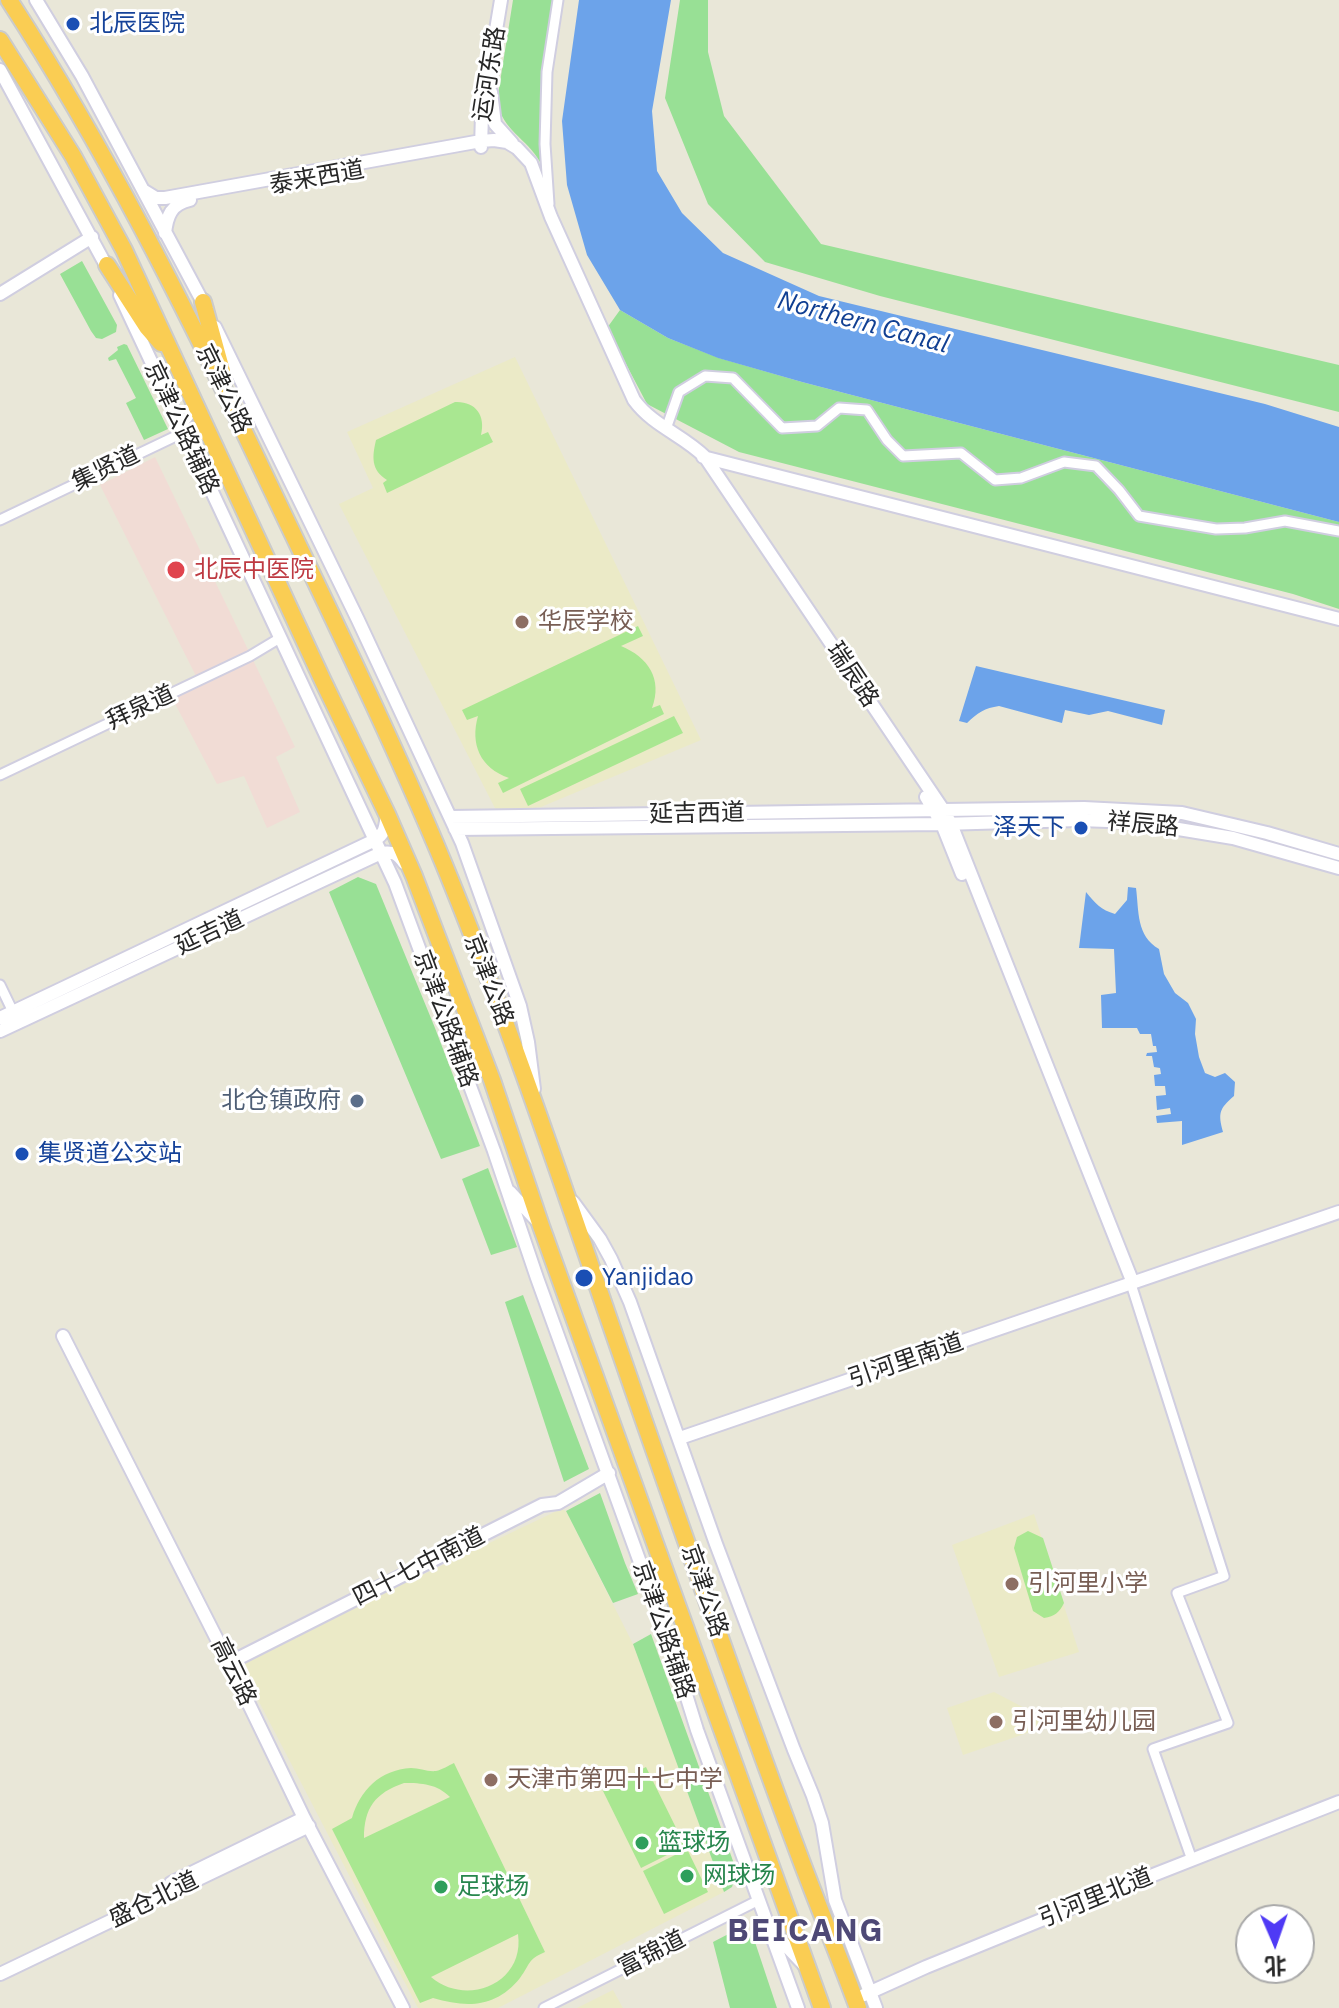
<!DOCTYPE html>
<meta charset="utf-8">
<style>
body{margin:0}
#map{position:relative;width:1339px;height:2008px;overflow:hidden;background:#e9e7d8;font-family:"IBM Plex Sans","Noto Sans SC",sans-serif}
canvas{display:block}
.north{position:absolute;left:1235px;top:1904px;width:80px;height:80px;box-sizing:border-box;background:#fff;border:2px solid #a9a9a9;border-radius:50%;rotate:178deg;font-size:22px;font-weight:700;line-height:32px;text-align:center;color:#272727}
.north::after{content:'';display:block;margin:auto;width:28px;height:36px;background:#4f3af5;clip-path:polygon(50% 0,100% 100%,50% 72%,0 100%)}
</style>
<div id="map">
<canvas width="1339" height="2008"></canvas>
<div class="north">北</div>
</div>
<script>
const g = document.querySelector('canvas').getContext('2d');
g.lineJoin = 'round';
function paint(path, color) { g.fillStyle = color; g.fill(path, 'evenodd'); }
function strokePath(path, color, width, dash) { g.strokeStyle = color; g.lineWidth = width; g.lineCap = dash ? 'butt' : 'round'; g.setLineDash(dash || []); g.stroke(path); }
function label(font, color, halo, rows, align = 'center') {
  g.font = font + ' "IBM Plex Sans","Noto Sans SC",sans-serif'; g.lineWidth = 6; g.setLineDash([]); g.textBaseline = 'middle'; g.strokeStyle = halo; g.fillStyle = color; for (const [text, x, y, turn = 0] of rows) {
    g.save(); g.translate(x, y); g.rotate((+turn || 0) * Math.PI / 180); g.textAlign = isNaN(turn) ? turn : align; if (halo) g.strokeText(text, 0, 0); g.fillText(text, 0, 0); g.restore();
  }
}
paint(new Path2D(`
 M515,357L701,740L541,807L497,812L339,504L373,488L347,432Z
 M561,1509L566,1511L633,1644L724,1892L498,2008H418L241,1667L242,1663L245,1659Z
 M1034,1514L1079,1652L999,1677L952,1545Z
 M994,1692L1038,1715L1042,1728L963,1755L947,1708Z
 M613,1990L623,2008H577Z`), '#ebeac7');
paint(new Path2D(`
 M155,457L295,747L276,757L300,812L267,828L244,776L217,784L170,694L198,680L100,485Z`), '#f1dcd5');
paint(new Path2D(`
 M513,0H555L545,71L540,162C526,137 503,132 497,101Z
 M680,0H708V52L724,116L821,244L1339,365V412L880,296L765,262L708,204L665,98Z
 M82,261L117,325L116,332L102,339L96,338L91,331L60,274Z
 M620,310L668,338L719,358L802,382L1339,522V609L1293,594L739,452L647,404L607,328Z
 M124,344L127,345L168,429L144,440L126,403L136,398L116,359L109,361L108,358L118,350L117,347Z
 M358,877L376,884L435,1028L480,1146L441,1159L329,892Z
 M488,1168L517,1247L491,1255L462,1179Z
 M523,1295L589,1469L564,1482L505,1302Z
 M600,1493L625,1563L638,1594L613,1603L566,1511Z
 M651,1634L737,1872L732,1887L724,1892L633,1644Z
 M738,1929L753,1936L777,2008H730L713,1942Z`), '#98e095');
paint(new Path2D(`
 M455,402C475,401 486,415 481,435L488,432L493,442L387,493L383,483L387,480C371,470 372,457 376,440Z
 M638,626L643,636L621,646C648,657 663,679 652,708L660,705L664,714L503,793L498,783L509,778C480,768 470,744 478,716L467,720L462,710Z
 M674,716L683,733L528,806L520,789Z
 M1028,1531L1043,1538L1064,1603C1059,1613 1055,1616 1044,1618L1033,1611L1014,1548L1017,1537Z
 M454,1763L545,1952C527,1960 531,1963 520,1978C496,2008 467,2008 433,1998L420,2003L332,1829L352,1818C360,1790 380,1770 411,1768C419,1768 428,1772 436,1771C442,1770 449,1765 454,1763ZM404,1783C422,1783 437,1784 450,1797L364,1838C364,1808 375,1793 404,1783ZM518,1934C525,1984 466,2007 431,1977Z
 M646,1767L685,1846L641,1868L602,1789Z
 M687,1849L708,1892L664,1914L643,1871Z`), '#a9e791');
paint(new Path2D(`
 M579,0H671L652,111L657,171L682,213L723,253L819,296L1265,404L1339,427V522L802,382L718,358L668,338L620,310L587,255L567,185L562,121Z
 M976,666L1165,710L1162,725L1108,711L1089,715L1065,710L1062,723L999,706C985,708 977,713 967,723L959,721Z
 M1128,887L1136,888C1139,911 1136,936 1159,949L1164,974L1175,993L1188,1003L1196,1019L1195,1034L1199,1057L1205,1073L1215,1077L1225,1073L1235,1082L1234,1096C1219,1109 1218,1113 1223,1132L1182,1145V1121L1157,1123L1156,1116L1171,1114L1170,1108L1157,1110L1156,1096L1166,1095L1165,1086H1155L1154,1075L1161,1074L1160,1068L1154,1067L1152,1056H1146L1147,1053L1157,1052L1156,1046H1153L1151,1034H1140L1137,1028H1102L1101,995L1116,993L1114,949L1079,948L1086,892C1095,903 1101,910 1115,914L1127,900Z`), '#6ca3ea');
const street = new Path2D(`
 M549,204L545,144L547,72L558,0
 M178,429L189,416L192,400
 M666,429L679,392L705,376L733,378L782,428L817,426L839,408L867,410L887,440L903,456L961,453L995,480L1021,478L1064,462L1096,466L1119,490L1139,516L1216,529L1245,528L1285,521L1339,531
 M0,520L174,437C186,433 197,431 208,437
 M0,775L250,656L280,638
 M0,985L15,1016
 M1131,1284L1224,1576L1177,1593L1228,1723L1153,1749L1192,1860
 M544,2008L759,1900`);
const secondary = new Path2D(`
 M36,0L82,76L207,310
 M0,70L109,271
 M491,92L495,124L512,143
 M481,147L482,114L501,0
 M143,190L156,198H165L481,141L494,140L507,142L517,148L531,163L551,217L634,400C653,426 683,435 705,457L944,811L951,824L1133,1283
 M165,233C167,216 171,204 190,200
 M0,294L92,237
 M120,295L395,883L494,1151L537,1278L675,1659L697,1730L798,2008
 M215,327L358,620L462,843L520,1006L528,1042L534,1089
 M703,457L1339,619
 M926,797L942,824L962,874
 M450,817L1084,808L1182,813L1267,833L1339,854
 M455,829L942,824L1079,820L1136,822L1233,838L1339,868
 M0,1018L375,840C386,833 385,826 387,815
 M0,1031L381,853C393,851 398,854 404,863
 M510,1192L538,1222
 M573,1202L600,1239L611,1259L630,1302L716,1544L794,1750L813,1796L822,1823L835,1900L876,2008
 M63,1336L229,1663L304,1818L403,2008
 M680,1438L1339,1212
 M229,1663L542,1505L558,1503L609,1473
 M171,1883L304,1818
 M774,1933L805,1966
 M0,1974L309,1826
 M864,1995L926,1967L1115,1890L1339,1802`);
const highway = new Path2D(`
 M9,0C105,148 184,305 259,463C322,596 387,727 443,862C521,1052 583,1247 651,1441C698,1575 745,1711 795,1844C815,1899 838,1953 858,2008
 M0,40L73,156L124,250L323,681L387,814L414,876L492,1080L541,1226L822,2008
 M107,265L147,327L161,343
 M203,302L222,371`);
strokePath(street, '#d0cee0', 13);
strokePath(secondary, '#d0cee0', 16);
strokePath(highway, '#cbcbcb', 20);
strokePath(street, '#fff', 9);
strokePath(secondary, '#fff', 12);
strokePath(highway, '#facd53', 16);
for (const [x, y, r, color] of [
 [73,24,8,"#1a4fb4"],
 [176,570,10,"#e0444e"],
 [522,622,8,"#8d6e63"],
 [1081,828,8,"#1a4fb4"],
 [357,1101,8,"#5c6f8a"],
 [22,1154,8,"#1a4fb4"],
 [584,1278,10,"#1a4fb4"],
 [1012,1584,8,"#8d6e63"],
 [996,1722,8,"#8d6e63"],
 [491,1780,8,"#8d6e63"],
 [642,1843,8,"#2e9e5b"],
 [687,1876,8,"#2e9e5b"],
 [441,1887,8,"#2e9e5b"]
]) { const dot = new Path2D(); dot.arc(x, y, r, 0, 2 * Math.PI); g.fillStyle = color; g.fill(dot); strokePath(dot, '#fff', 3); }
label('24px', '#164399', '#fff', [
 ["北辰医院",89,24],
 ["泽天下",1065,828,"right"],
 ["集贤道公交站",38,1154],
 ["Yanjidao",602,1278]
], 'left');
label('24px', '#272727', '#fff', [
 ["运河东路",490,74,-81],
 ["泰来西道",317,178,-10],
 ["京津公路",223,389,64],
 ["京津公路辅路",181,428,65],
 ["集贤道",106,469,-26],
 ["瑞辰路",852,675,56],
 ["拜泉道",141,708,-25],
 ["延吉西道",697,814,-1],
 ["祥辰路",1143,825,5],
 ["延吉道",210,933,-25],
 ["京津公路",488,980,69],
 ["京津公路辅路",445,1019,70],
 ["引河里南道",906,1361,-19],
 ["四十七中南道",419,1567,-27],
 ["京津公路",704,1591,71],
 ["京津公路辅路",663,1630,71],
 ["高云路",233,1672,64],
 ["引河里北道",1096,1898,-22],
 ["盛仓北道",154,1900,-26],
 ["富锦道",652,1954,-27]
]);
label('24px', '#be3a42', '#fff', [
 ["北辰中医院",194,570]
], 'left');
label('24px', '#785e54', '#fff', [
 ["华辰学校",538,622],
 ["引河里小学",1028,1584],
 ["引河里幼儿园",1012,1722],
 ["天津市第四十七中学",507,1780]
], 'left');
label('24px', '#4e5e75', '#fff', [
 ["北仓镇政府",341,1101]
], 'right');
label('24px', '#27864d', '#fff', [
 ["篮球场",658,1843],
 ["网球场",703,1876],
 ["足球场",457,1887]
], 'left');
label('italic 26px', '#103f92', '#fff', [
 ["Northern Canal",863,323,15]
]);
g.letterSpacing = '2px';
label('bold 32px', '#4e4976', '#fff', [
 ["BEICANG",806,1932]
]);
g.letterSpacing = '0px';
</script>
